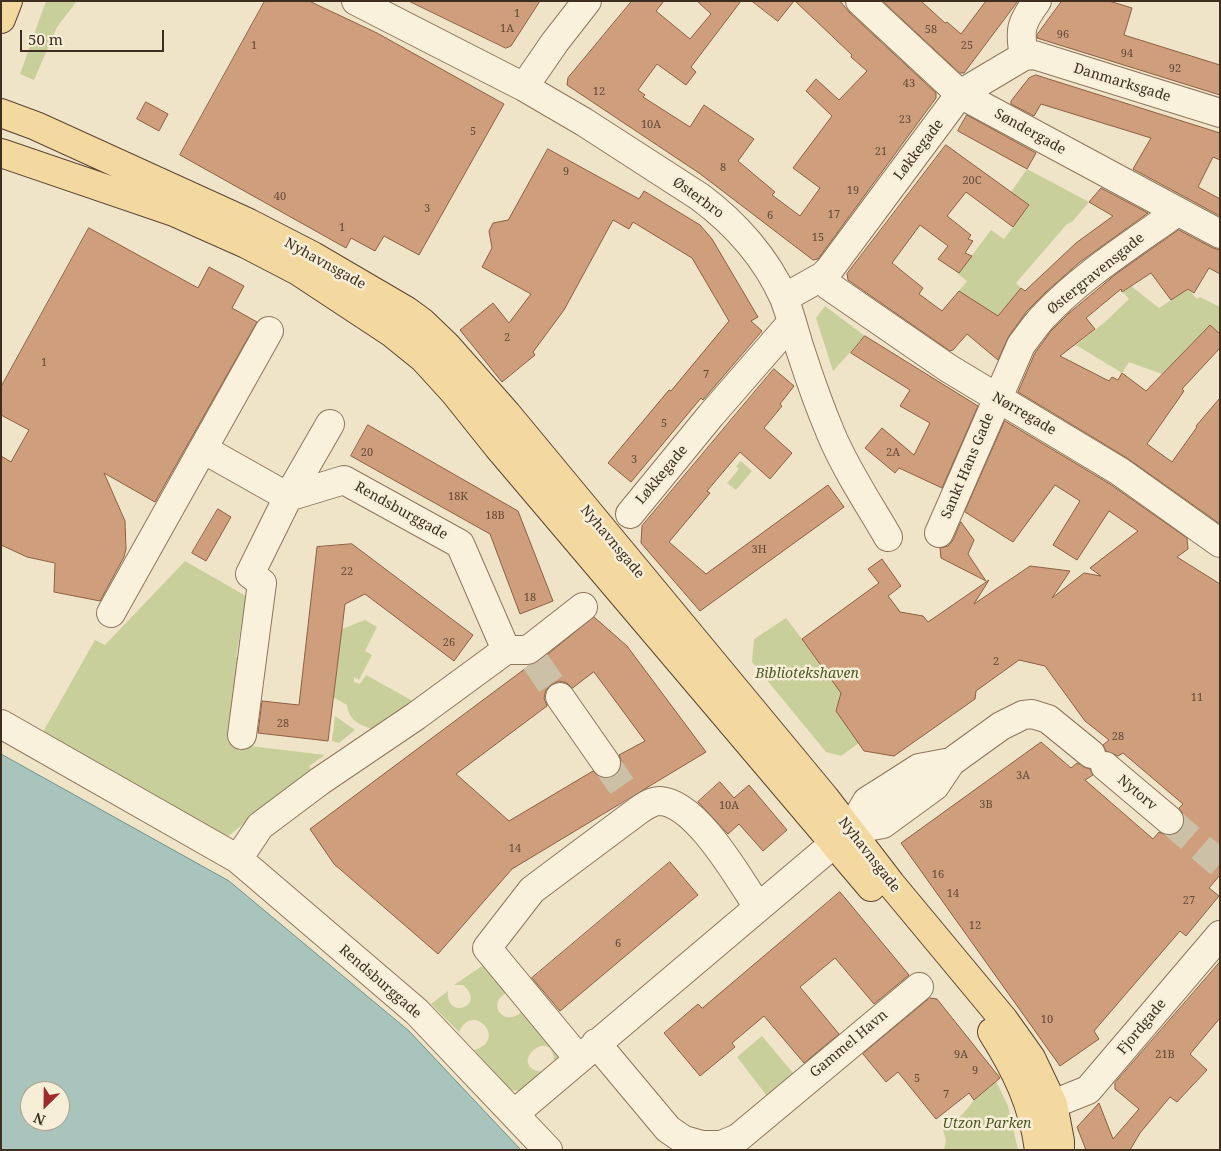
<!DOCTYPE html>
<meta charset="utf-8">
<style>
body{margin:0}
#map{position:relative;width:1221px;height:1151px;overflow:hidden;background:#f0e4c8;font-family:"Noto Serif",serif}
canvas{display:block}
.frame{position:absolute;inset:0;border:2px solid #3d2e20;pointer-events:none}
.north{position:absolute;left:20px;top:1081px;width:50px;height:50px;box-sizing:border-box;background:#f7eed8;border:1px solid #ada18e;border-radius:50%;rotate:203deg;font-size:14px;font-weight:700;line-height:20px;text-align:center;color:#3d2e20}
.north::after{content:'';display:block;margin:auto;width:18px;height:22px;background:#9e2a2b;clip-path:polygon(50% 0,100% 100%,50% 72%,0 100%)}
.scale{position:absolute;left:20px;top:30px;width:144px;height:22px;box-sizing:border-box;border:2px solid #3d2e20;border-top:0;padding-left:6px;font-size:15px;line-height:18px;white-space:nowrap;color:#3d2e20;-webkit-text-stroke:4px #f7eed8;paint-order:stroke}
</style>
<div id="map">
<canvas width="1221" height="1151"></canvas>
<div class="frame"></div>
<div class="north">N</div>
<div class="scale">50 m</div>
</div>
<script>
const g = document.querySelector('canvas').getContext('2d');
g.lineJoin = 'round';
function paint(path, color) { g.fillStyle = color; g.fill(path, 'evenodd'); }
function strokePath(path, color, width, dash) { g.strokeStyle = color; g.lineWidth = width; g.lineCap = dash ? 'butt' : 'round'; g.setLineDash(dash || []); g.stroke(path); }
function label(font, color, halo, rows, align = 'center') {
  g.font = font + ' "Noto Serif",serif'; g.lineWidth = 5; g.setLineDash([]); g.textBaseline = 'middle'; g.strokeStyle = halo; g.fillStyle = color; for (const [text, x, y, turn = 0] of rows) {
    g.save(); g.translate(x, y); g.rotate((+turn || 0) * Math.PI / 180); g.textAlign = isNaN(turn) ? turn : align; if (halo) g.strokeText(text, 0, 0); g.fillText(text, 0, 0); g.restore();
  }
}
paint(new Path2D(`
 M46,1H77L57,27L34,80L20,74Z
 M1027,169L1089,202L1072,222L1067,224L1016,283L1021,288L997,317L959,291L967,281L958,274L991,230L1004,239L1029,206L1011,192Z
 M1131,286L1159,308L1188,289L1197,299L1200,297L1220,307V334L1210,325L1162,374L1129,362L1122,373L1076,345L1105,322L1129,299L1123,292Z
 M825,306L865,336L833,371L816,318Z
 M741,461L752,471L736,490L727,483L739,469L736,466Z
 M185,561L246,596L236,657L244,658L234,744L325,755L309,766L312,771L280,794L226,838L43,732L95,640L105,645Z
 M893,574L901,586L889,596L901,612L849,649L859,743L841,756L826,752L752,662L754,639L786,618L802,639Z
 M365,620L377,627L365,651L372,655L359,680L354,677V682L360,684L366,675L420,705L379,729L376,726L372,729C358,724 349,720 347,705L333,697L342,629Z
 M335,716L355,730L339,743L332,741Z
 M485,964L509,992C484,1001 504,1030 522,1011L563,1055L554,1063C554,1022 504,1066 542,1072L520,1091L510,1090L474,1050C509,1041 473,1000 459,1032L431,1004L448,991C445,1021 488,1006 463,985H454Z
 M762,1036L793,1073L767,1096L737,1057Z
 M996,1081L1008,1106L1018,1150H944L946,1140L943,1130L963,1114L974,1100Z`), '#c9cf9b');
const water = new Path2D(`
 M1,754L229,881L409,1031L521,1150H1ZM30,1091H60V1121H30Z`);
paint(water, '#a9c4bc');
strokePath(water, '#6f938a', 1);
const building = new Path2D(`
 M265,1H309L377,33L504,104L419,255L384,236L375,251L351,238L346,248L180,155Z
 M409,1H540L511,46L506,48Z
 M632,1H664L656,11L690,39L711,14L697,1H741L691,67L696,72L686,85L657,64L638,90L645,95L643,97L690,127L704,105L754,139L738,161L775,192L772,195L800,216L820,188L793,168L832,116L806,91L816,79L839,100L867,71L851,57L852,55L795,1H840L849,12L936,93V98L818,259L813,260L699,173L567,85L568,78Z
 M752,1H794L778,21Z
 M883,1H921L945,23L947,22L961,34L986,1H1018L964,73H960Z
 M1062,1H1109L1132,8L1124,35L1220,65V95L1037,38V35Z
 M1036,75L1220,133V160L1213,157L1198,187L1220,199V216L1133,169L1151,138L1041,104L1034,116L1011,104V101L1029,78Z
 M146,102L168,114L159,131L137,119Z
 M967,115L1036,153L1027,169L958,131Z
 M946,145L1029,205L1013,227L966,192L947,216L971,235L968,239L973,241L965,253L972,256L959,273L938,259L948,246L920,225L892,263L923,288L919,294L942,311L959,291L998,316L1021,288L1025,291L1076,243L1113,216L1089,202L1101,188L1148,213L1080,262L1047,291L1027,311L1009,336L998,360L967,334L953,350L950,351L848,280L847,274Z
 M548,149L639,199L644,191L700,225L712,239L758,317L751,321L762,331L703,400L701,398L631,482L608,463L669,390L671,391L729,321L692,258L633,222L629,229L613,220L564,310L533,352L535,355L502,382L460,330L493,303L509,323L531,294L482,267L492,248L489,231L493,223L508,220Z
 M89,228L198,288L209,267L244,286L232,308L257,322L155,502L104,473L125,521L126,549L124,557L100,601L54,592L55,563L27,557L1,545V456L11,462L29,430L1,415V387Z
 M1179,230L1213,248L1220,250V274L1209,268L1194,293L1188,289L1171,300L1151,273L1122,292L1121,289L1086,318L1095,329L1060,356L1109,381L1112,377L1118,380L1122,373L1146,391L1210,325L1220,334V348L1182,389L1184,391L1147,444L1172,462L1197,427L1196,426L1220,398V524L1127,458L1018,392L1035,353L1051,331L1068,314L1116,274Z
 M865,336L978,406L942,488L899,468L895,473L865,448L882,428L914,455L930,423L900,406L910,390L851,353Z
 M774,369L794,386L780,404L782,406L764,428L792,453L770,479L740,452L707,491L710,493L669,542L706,574L828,485L844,507L700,611L641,543L642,526Z
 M1005,421L1110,484L1187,538L1188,549L1177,557L1220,584V875L1209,888L1219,896L1186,936L1180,931L1094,1031L1099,1039L1060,1066L901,843L1041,742L1071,768L1077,763L1090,769L1093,775L1085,780L1153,839L1159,832L1167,835L1175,834L1181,830L1184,822L1183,814L1179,808L1183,804L1123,753L1118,756L1106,751L1103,745L1109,740L1085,721L1045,666L1019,660L976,691L975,699L894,756L864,751L836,711L841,693L802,639L879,583L868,569L882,559L901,586L888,596L900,612L923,616L928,622L989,580L974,604L1030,566L1070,571L1052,598L1084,573L1101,576L1090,568L1138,531L1109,511L1077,560L1053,545L1080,501L1055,485L1013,542L965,512Z
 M368,425L518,511L553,601L520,614L490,534L351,456Z
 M218,509L231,517L206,561L192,553Z
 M961,522L974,540L968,554L986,581L941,558L940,548L948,546L953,540Z
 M352,544L473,635L454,661L365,594L345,604L328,741L258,733L262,701L299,705L317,547Z
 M594,617L627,646L706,752L512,869L438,954L334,864L310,829L530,665L538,662ZM594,672L645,741L619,755L622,762L620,769L614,776L607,779L600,777L593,771L509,821L456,774L547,706L544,698L546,690L551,685L559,681L567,683L572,688Z
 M720,782L734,798L749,785L787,830L763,851L739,824L728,834L698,802Z
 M670,862L698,895L560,1011L532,978Z
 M840,892L909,975L874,1004L835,958L800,987L839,1034L804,1063L764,1016L732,1043L735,1047L700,1076L664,1033L698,1004L702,1008Z
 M1220,962V1018L1190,1054L1207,1070L1177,1102L1170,1097L1140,1133L1130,1150H1086L1077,1127L1099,1103L1113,1139L1139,1109L1115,1089V1083Z
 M930,998L937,999L1000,1078L974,1100L969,1093L936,1119L898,1072L886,1082L863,1054Z`);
paint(building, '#cf9f7d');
strokePath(building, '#8d5f41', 1);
strokePath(new Path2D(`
 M535,661L560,697
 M606,763L630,798
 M1169,820L1220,864`), '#ccc0a6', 28, [28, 14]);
const minor = new Path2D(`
 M356,1L524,87L584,122L700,197C735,223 766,258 784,298C791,316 795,334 801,352C810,380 820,408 831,434C846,470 869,504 888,537
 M860,1L960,94L1220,234
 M1024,56C1019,29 1021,23 1037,1
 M524,87L555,42L587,1
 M829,286L948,368L1119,471L1220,543
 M784,298L823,276L829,270L960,94L1024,56L1034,55L1220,113
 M203,449L288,497L344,480L460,544L506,650
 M630,514L711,415L792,322
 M939,533L1021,345C1028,336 1034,327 1042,318C1081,276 1131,245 1177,212
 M111,613L269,331
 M560,697L606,763
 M1,724L238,859L417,1012L548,1150
 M242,735L262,583L250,574L288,497L330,424
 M1105,766L1169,820
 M850,830L883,824L935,786L951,762L1001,726L1023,715L1032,714L1048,719L1091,754
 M238,859L260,826L320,781L416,716L506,650H528L583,607
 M596,1043L668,1129L684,1140L702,1145H721L738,1138L919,987
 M578,1058L487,948L532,890L639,810C645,806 652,801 660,801C697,803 739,879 758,907
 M1053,1104L1088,1090L1220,935
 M514,1114L850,830L867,801L883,791L919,768L951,762`);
const major = new Path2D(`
 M1,19L8,1
 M1,113L36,126L249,223L313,256L407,311L422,322L446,345L507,414L825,798L891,884L1004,1020L1031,1058L1053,1104L1060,1141V1150
 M1,153L174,212L246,244L298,271L392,333L423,358L454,392L498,447L871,887
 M992,1032C1016,1070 1033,1104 1039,1150`);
strokePath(minor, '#8d765c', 30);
strokePath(major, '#5b4430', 30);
strokePath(minor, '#faf1dc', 28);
strokePath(major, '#f3d9a0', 28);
label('11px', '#624a37', null, [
 ["1",517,14],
 ["1A",507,29],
 ["58",931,30],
 ["96",1063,35],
 ["1",254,46],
 ["25",967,46],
 ["94",1127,54],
 ["92",1175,69],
 ["43",909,84],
 ["12",599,92],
 ["23",905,120],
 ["10A",651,125],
 ["5",473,132],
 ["21",881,152],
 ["8",723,168],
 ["9",566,172],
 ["20C",972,181],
 ["19",853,191],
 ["40",280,197],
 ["3",427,209],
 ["17",834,215],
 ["6",770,216],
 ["1",342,228],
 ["15",818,238],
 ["2",507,338],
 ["1",44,363],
 ["7",706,375],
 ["5",664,424],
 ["20",367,453],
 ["2A",893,453],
 ["3",634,460],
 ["18K",458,497],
 ["18B",495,516],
 ["3H",759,550],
 ["22",347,572],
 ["18",530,598],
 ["26",449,643],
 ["2",996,662],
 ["11",1197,698],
 ["28",283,724],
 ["28",1118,737],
 ["3A",1023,776],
 ["3B",986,805],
 ["10A",729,806],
 ["14",515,849],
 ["16",938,875],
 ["14",953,894],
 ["27",1189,901],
 ["12",975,926],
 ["6",618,944],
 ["10",1047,1020],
 ["9A",961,1055],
 ["21B",1165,1055],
 ["9",975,1071],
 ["5",917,1079],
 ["7",946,1095]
]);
label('14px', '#3d2e20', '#f7eed8', [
 ["Danmarksgade",1122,83,17],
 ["Søndergade",1030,132,29],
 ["Løkkegade",919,150,-53],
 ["Østerbro",698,198,36],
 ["Nyhavnsgade",325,264,29],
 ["Østergravensgade",1096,274,-39],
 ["Nørregade",1024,414,30],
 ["Sankt Hans Gade",968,466,-67],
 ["Løkkegade",662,475,-50],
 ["Rendsburggade",401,511,29],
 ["Nyhavnsgade",612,542,50],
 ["Nytorv",1137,793,40],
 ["Nyhavnsgade",869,855,52],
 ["Rendsburggade",380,982,41],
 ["Fjordgade",1142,1027,-50],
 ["Gammel Havn",849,1044,-40]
]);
label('italic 14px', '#4d5a26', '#f7eed8', [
 ["Bibliotekshaven",807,674],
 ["Utzon Parken",987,1124]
]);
</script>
